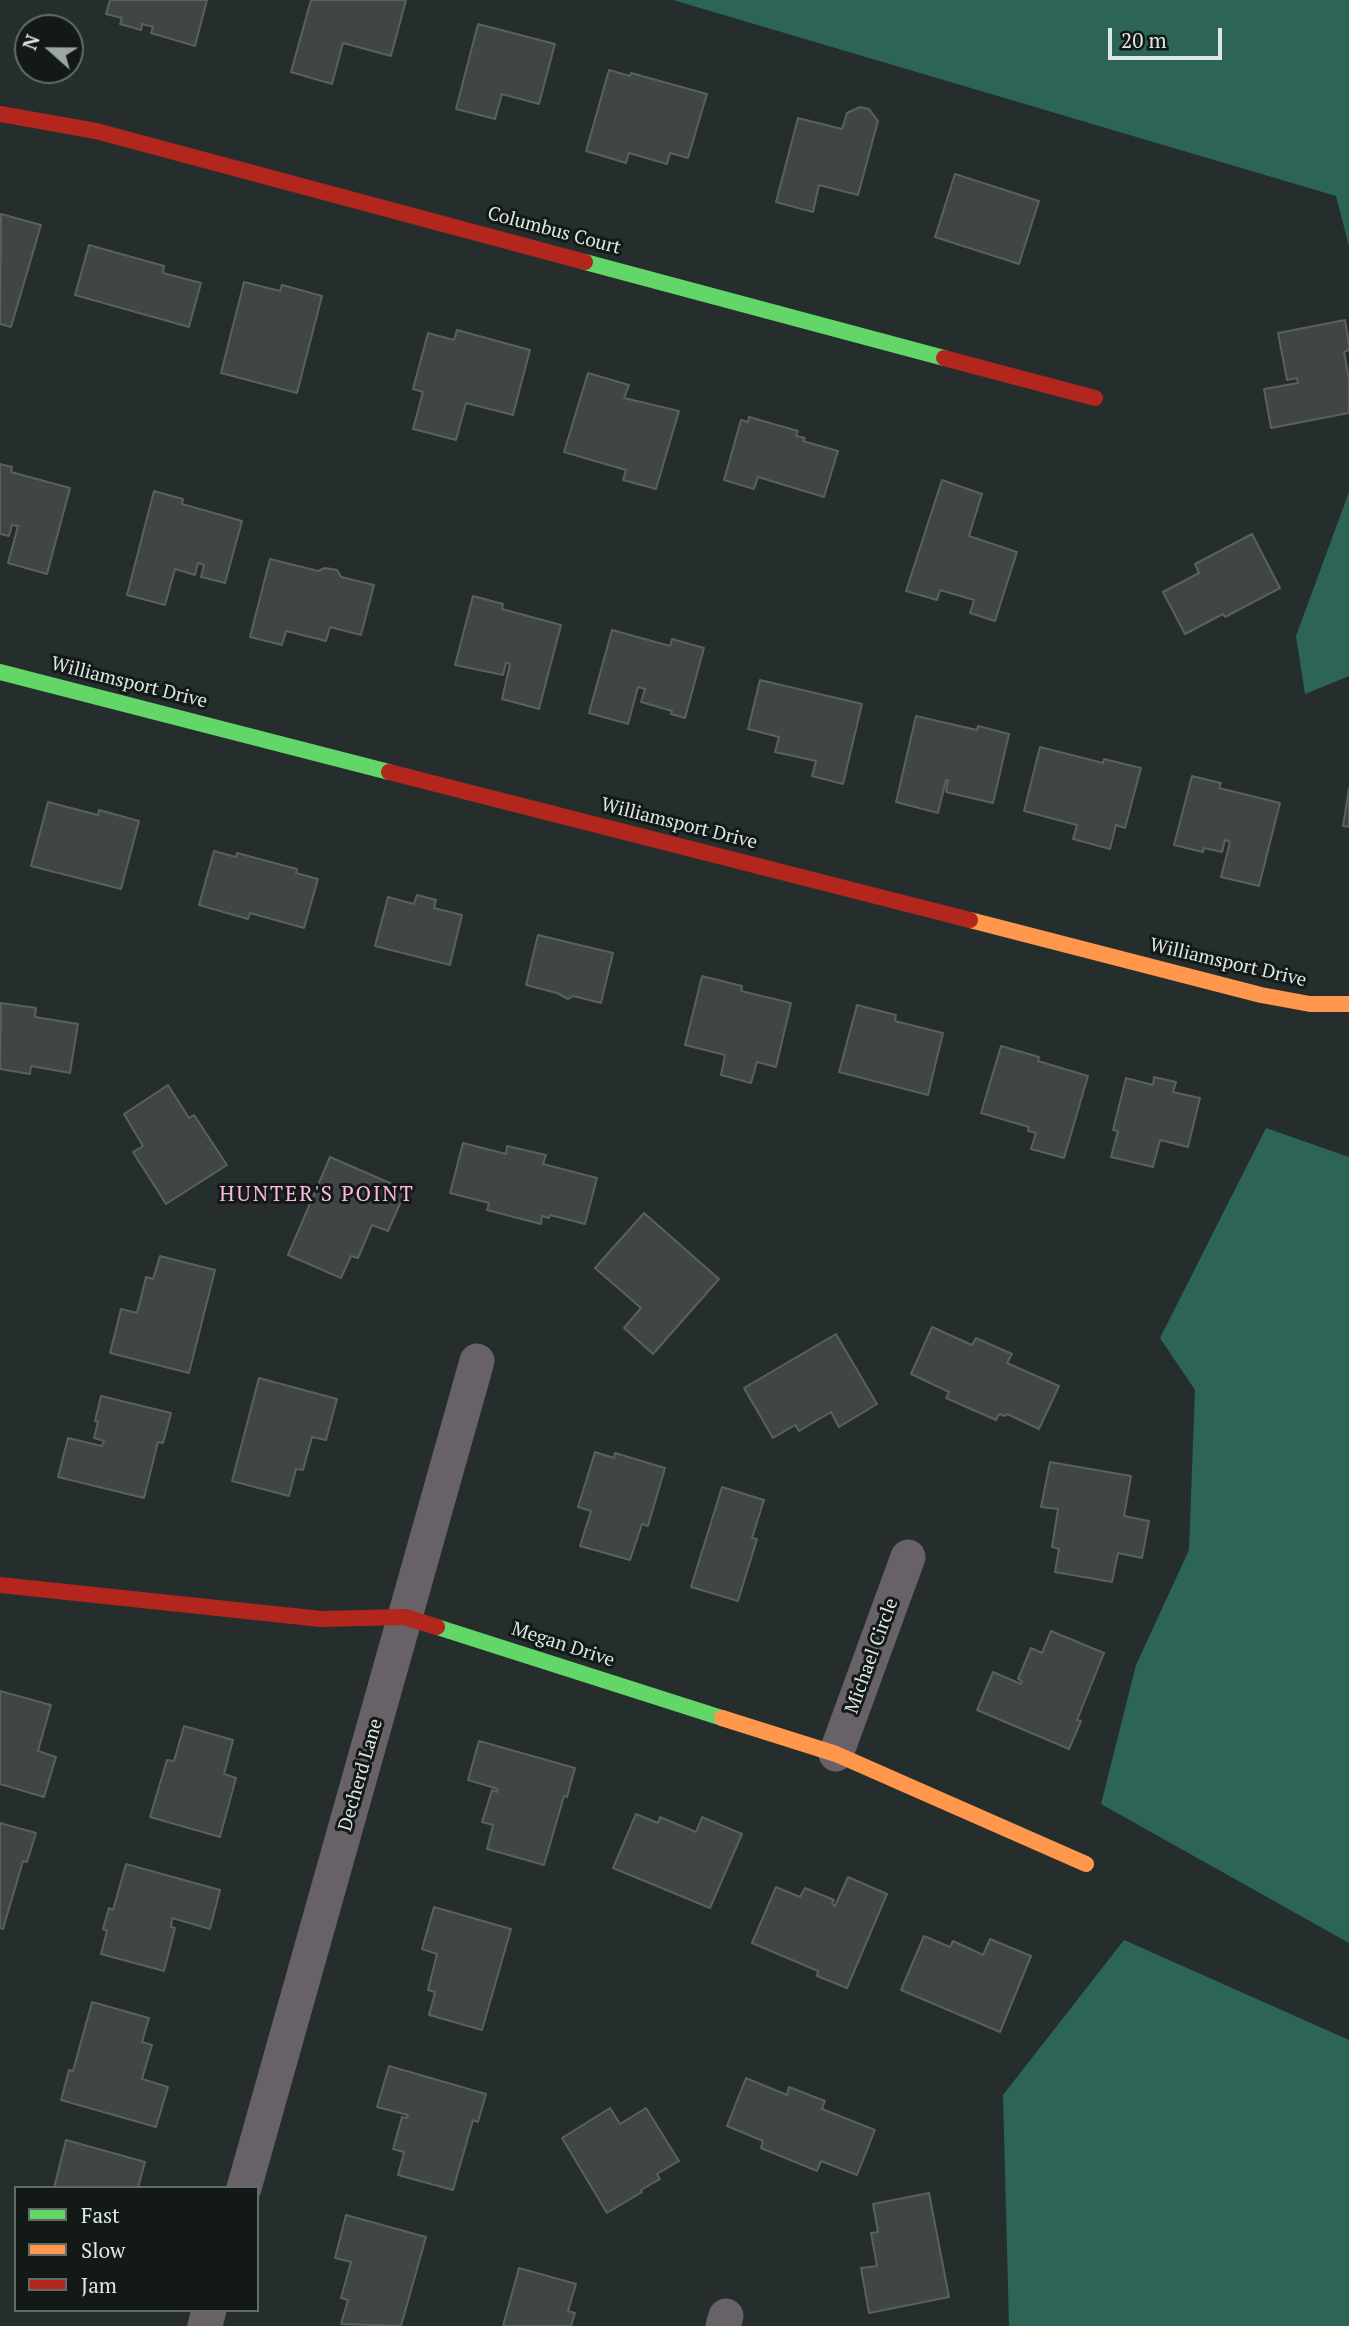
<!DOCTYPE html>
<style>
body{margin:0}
#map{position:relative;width:1349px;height:2326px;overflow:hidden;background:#262e2d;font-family:"PT Serif",serif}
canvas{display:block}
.legend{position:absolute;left:14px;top:2186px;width:245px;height:126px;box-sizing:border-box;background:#121916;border:2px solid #636b68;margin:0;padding:9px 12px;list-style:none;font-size:21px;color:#dde7e4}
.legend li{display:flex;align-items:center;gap:14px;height:35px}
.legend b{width:35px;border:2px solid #636b68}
.north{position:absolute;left:14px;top:14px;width:70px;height:70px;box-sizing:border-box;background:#121916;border:2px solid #636b68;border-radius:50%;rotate:291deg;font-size:19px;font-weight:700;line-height:28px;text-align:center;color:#dde7e4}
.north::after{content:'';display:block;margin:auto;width:24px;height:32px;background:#9da6a4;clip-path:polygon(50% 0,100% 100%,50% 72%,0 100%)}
.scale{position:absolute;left:1108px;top:28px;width:114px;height:32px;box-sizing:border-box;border:4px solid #dde7e4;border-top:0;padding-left:9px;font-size:21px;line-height:24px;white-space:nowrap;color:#dde7e4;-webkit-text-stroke:5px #121916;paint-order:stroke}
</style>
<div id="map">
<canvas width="1349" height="2326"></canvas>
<ul class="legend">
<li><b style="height:9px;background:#63d668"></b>Fast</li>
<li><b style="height:9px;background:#ff974d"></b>Slow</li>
<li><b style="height:9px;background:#b3261e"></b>Jam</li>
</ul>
<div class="north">N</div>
<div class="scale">20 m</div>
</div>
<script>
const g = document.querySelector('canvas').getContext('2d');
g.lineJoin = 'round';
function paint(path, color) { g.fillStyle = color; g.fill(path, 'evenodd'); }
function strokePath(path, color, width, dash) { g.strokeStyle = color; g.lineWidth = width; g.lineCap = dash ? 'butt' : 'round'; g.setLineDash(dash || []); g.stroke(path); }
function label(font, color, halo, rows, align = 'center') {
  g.font = font + ' "PT Serif",serif'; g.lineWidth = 6; g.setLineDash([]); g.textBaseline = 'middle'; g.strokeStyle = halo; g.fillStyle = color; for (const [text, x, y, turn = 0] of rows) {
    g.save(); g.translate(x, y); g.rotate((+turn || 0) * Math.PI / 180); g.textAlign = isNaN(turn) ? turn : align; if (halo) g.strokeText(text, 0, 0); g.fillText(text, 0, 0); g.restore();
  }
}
paint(new Path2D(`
 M673,0H1349V246L1336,196Z
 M1349,492V676L1305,694L1296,636Z
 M1266,1128L1349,1157V1943L1101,1804L1136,1665L1189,1550L1195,1390L1160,1338Z
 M1124,1940L1349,2040V2326H1009L1003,2095Z`), '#2c6557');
const building = new Path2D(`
 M110,0H207L195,46L151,33L153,27L142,24L141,30L120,24L122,18L106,14Z
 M311,0H406L391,56L343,43L332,84L291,72Z
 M478,24L555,44L539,104L502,94L495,119L456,109Z
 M609,70L630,76L631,73L707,94L688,158L670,153L667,164L629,153L626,163L586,151Z
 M860,107L869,109L878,121L858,195L819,185L813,212L776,202L798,118L842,129L847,113Z
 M955,174L1039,201L1019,264L935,237Z
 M1,214L41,225L11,327L0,324Z
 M89,245L164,266L163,273L201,283L189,327L75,295Z
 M244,282L280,291L282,285L322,296L297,393L221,373Z
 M1345,320L1349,344V350L1344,352L1349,379V413L1271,428L1264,389L1298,383L1297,378L1287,380L1278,333Z
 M457,330L530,350L513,415L466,403L456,440L413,429L423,392L413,389L428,333L454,340Z
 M588,373L629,385L624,398L679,411L656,489L623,480L626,470L564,452Z
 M749,417L798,431L796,436L805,438L803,441L838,451L824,497L758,477L754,489L724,480L741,420L748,422Z
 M0,464L12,467L11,472L70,488L47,574L8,563L18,526L12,525L9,536L0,534Z
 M942,480L982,494L969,536L1017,552L995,621L970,613L974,600L940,590L937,600L906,591Z
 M154,491L183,499L182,504L242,521L225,583L201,577L204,565L198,563L195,575L175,569L165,605L127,595Z
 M1252,534L1280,588L1225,617L1223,614L1185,634L1163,592L1199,573L1195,564Z
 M270,559L318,571L325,568L337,570L341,577L374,585L361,635L330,627L326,641L286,631L282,645L250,637Z
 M473,596L503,604L502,609L561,625L539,709L502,699L510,664L506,663L503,675L455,665Z
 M612,630L670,646L672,639L704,648L685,718L671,714L672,711L641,702L645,689L638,687L628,724L589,713Z
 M760,680L862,704L843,784L812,776L816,761L775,752L779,737L748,729Z
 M916,716L977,730L978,726L1009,734L993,803L946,792L948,780H946L938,813L896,802Z
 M1040,747L1103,763L1104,759L1141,768L1125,828L1116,825L1110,849L1073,839L1077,825L1024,811Z
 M1192,776L1221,783L1219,788L1280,803L1259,886L1221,877L1230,842L1225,840L1222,852L1204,848L1203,852L1174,845Z
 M1349,788V827L1343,826Z
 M48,802L98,815L99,810L139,821L121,889L31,866Z
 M214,851L236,857L237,853L297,869L296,873L318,879L304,928L250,913L248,919L199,905Z
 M417,895L436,900L434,908L462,915L450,965L375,946L388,897L414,904Z
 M538,935L613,953L601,1003L573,996L568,999L557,993L526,985Z
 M702,976L742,986L741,991L791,1003L776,1067L757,1062L751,1083L721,1075L725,1055L685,1045Z
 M1,1003L36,1008L35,1017L78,1024L70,1073L31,1066L30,1074L0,1069Z
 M857,1005L896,1015L895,1021L943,1033L928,1095L839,1072Z
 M1001,1046L1039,1057L1038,1061L1088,1076L1064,1158L1031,1149L1036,1133L1028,1131L1029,1127L981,1113Z
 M1154,1077L1176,1082L1173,1092L1200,1098L1188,1147L1160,1140L1153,1167L1111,1157L1118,1131L1113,1130L1126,1078L1153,1085Z
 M168,1085L189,1118L194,1115L227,1165L166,1204L133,1152L143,1146L124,1114Z
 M463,1143L506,1154L507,1146L546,1155L543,1164L597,1178L585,1224L550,1215L549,1218L542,1216L541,1224L487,1210L489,1203L450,1193Z
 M330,1157L406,1190L388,1231L372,1225L358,1258L351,1256L341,1278L288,1255Z
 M644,1213L719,1279L653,1354L624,1328L641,1308L595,1268Z
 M160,1256L215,1270L189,1373L110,1353L121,1309L137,1313L146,1277L153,1279Z
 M932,1327L972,1345L976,1338L1012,1354L1007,1363L1059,1386L1039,1429L1007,1414L1005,1416L999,1414L996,1420L946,1398L949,1392L911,1374Z
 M836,1334L877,1404L839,1427L831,1412L799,1431L795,1425L773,1438L744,1388Z
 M259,1378L337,1399L326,1440L312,1437L303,1470L296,1469L289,1496L232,1481Z
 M101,1396L171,1413L163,1443L158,1442L144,1498L58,1477L68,1438L102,1446L104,1441L94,1438L98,1422L95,1421Z
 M595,1452L614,1458L615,1453L665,1468L648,1526L642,1524L630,1560L580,1546L591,1511L578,1507Z
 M1050,1462L1131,1476L1124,1516L1149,1521L1142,1558L1118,1553L1112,1582L1055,1572L1059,1549L1052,1547L1058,1509L1041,1507Z
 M722,1487L764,1500L752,1538L757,1539L738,1601L691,1587Z
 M1051,1631L1104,1653L1077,1720L1081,1721L1069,1749L977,1710L993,1672L1021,1684L1022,1681L1018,1679L1031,1648L1042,1653Z
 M0,1691L51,1705L38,1751L56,1757L44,1797L0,1784Z
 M184,1726L233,1740L224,1774L236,1778L220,1837L150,1817L167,1760L174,1761Z
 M479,1741L575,1768L567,1797L564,1796L544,1865L487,1849L493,1825L482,1822L492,1790L497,1792L498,1789L468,1780Z
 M636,1814L658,1823L660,1817L696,1832L702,1817L742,1834L710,1908L613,1868Z
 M0,1823L36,1833L27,1862L23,1861L3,1929L0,1928Z
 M126,1864L220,1890L210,1929L172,1918L171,1927L175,1928L164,1971L101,1954L107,1931L103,1929L109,1908L113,1910Z
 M848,1877L887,1894L847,1988L817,1976L818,1971L752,1943L776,1887L800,1897L805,1888L834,1900L832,1904L835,1906Z
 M434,1907L511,1929L482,2030L429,2015L435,1992L428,1990L437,1954L422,1949Z
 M924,1936L950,1947L953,1941L983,1955L990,1939L1031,1956L1000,2032L901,1990Z
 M92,2002L149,2018L142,2042L152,2045L142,2079L168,2087L156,2127L61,2100L69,2070L73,2071Z
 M389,2066L486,2094L478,2122L473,2120L453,2190L398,2175L404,2152L393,2149L402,2117L407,2118L408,2115L377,2107Z
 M746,2078L787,2095L789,2087L825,2101L822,2109L875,2130L857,2175L821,2161L817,2171L761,2148L763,2141L727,2126Z
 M610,2108L620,2124L646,2108L679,2161L657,2174L660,2179L641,2190L642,2192L607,2213L562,2138Z
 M66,2140L145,2162L138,2188H54Z
 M929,2193L949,2297L869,2313L861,2268L877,2266L871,2233L878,2232L873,2204Z
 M346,2215L426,2237L401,2326L341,2324L348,2300L341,2298L351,2262L335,2258Z
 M519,2268L576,2284L568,2311L575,2313L571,2326H503Z`);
paint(building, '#404646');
strokePath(building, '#59605e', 2);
strokePath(new Path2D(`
 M836,1754L908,1557
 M244,2188L477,1361
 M205,2326L209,2310
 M723,2326L726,2316`), '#686167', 35);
strokePath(new Path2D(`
 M585,262L944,358
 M0,672L389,772
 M437,1627L722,1718`), '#63d668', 16);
strokePath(new Path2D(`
 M970,920L1261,995L1310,1004H1349
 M722,1718L836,1754L1086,1864`), '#ff974d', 16);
strokePath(new Path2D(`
 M0,114L96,131L585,262
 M944,358L1095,398
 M389,772L970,920
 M0,1585L321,1619L405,1617L437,1627`), '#b3261e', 16);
label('19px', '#dde7e4', '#121916', [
 ["Columbus Court",554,231,15],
 ["Williamsport Drive",129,683,14],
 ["Williamsport Drive",679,824,14],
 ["Williamsport Drive",1228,963,13],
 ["Megan Drive",563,1645,18],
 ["Michael Circle",872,1656,-70],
 ["Decherd Lane",361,1775,-74]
]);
g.letterSpacing = '2px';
label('21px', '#feb6e2', '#121916', [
 ["HUNTER'S POINT",317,1195]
]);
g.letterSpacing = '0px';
</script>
